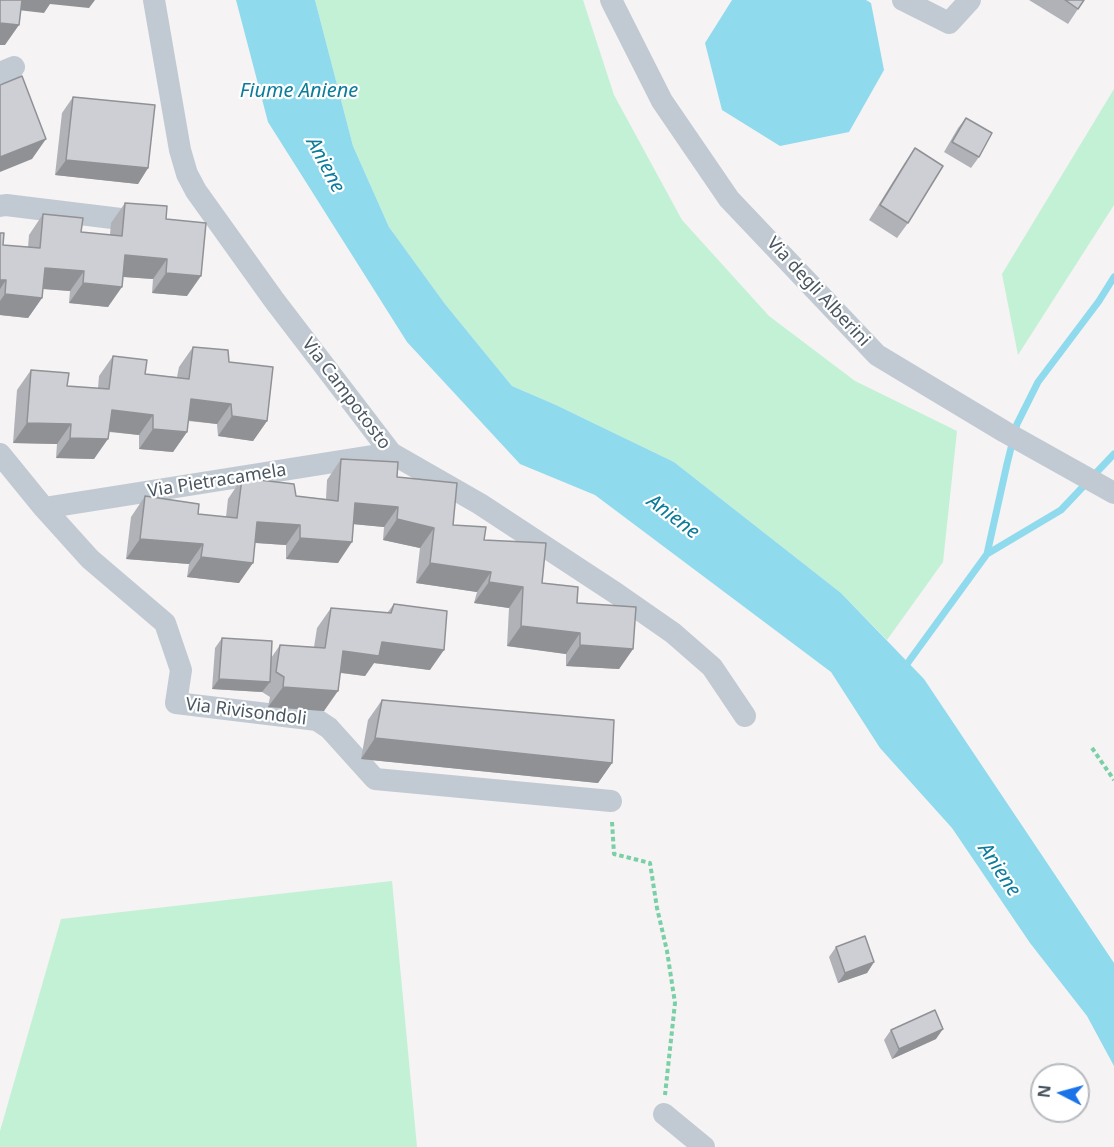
<!DOCTYPE html>
<style>
body{margin:0}
#map{position:relative;width:1114px;height:1147px;overflow:hidden;background:#f5f3f3;font-family:"Noto Sans",sans-serif}
canvas{display:block}
.north{position:absolute;left:1030px;top:1063px;width:60px;height:60px;box-sizing:border-box;background:#fff;border:2px solid #b7bbc0;border-radius:50%;rotate:276deg;font-size:16px;font-weight:700;line-height:24px;text-align:center;color:#4a5661}
.north::after{content:'';display:block;margin:auto;width:21px;height:27px;background:#1a73e8;clip-path:polygon(50% 0,100% 100%,50% 72%,0 100%)}
</style>
<div id="map">
<canvas width="1114" height="1147"></canvas>
<div class="north">N</div>
</div>
<script>
const g = document.querySelector('canvas').getContext('2d');
g.lineJoin = 'round';
function paint(path, color) { g.fillStyle = color; g.fill(path, 'evenodd'); }
function strokePath(path, color, width, dash) { g.strokeStyle = color; g.lineWidth = width; g.lineCap = dash ? 'butt' : 'round'; g.setLineDash(dash || []); g.stroke(path); }
function label(font, color, halo, rows, align = 'center') {
  g.font = font + ' "Noto Sans",sans-serif'; g.lineWidth = 4.5; g.setLineDash([]); g.textBaseline = 'middle'; g.strokeStyle = halo; g.fillStyle = color; for (const [text, x, y, turn = 0] of rows) {
    g.save(); g.translate(x, y); g.rotate((+turn || 0) * Math.PI / 180); g.textAlign = isNaN(turn) ? turn : align; if (halo) g.strokeText(text, 0, 0); g.fillText(text, 0, 0); g.restore();
  }
}
paint(new Path2D(`
 M315,0H583L614,95L682,220L769,316L855,381L957,431L943,562L887,640L841,593L674,462L556,405L512,386L445,304L389,227L353,146Z
 M1114,89V205L1018,355L1002,274Z
 M392,881L417,1147H0V1131L61,919Z`), '#c3f1d5');
paint(new Path2D(`
 M236,0H315L353,146L389,227L445,304L512,386L556,405L674,462L841,593L924,679L1114,963V1066L1087,1016L1030,943L952,828L880,748L831,672L595,495L520,464L407,342L268,122Z
 M732,0H866L871,3L884,70L849,132L780,146L722,110L705,43Z`), '#90daee');
strokePath(new Path2D(`
 M987,554L1061,510L1114,454
 M904,668L987,554L1007,464L1017,424L1038,382L1099,301L1114,277`), '#90daee', 7);
strokePath(new Path2D(`
 M1092,748L1114,780
 M612,822L614,854L650,863L657,908L667,951L675,1003L665,1095`), '#7ad0a6', 4, [4.5, 3]);
strokePath(new Path2D(`
 M154,0L180,150L187,174L196,191L274,300L391,453L480,504L617,594L673,633L712,667L745,716
 M611,0L662,101L729,199L877,355L1005,432L1114,493
 M903,0L949,23L970,0
 M0,73L14,67
 M0,206L6,205L137,221
 M0,454L44,508L90,559L165,623L181,670L176,703L317,720L329,728L375,779L611,801
 M44,508L391,453
 M664,1114L704,1147`), '#c1cad2', 22);
paint(new Path2D(`
 M1029,0H1084L1068,24Z
 M73,97L148,168L138,184L55,175L62,113Z
 M966,118L979,157L971,168L944,152L958,128Z
 M915,148L908,223L897,238L869,220L904,164Z
 M125,203L166,219L187,296L152,293L153,279L123,277L108,307L69,303L70,291L43,289L42,298L28,318L0,315V233L3,245L28,247L29,235L43,214L81,232L110,235L111,223Z
 M193,347L229,362L267,421L253,441L218,436L217,424L188,421L187,432L173,452L139,449V435L109,432L94,459L56,458L57,444L13,443L17,390L31,370L67,386L98,388L99,376L113,356L145,374L177,377L179,367Z
 M341,459L397,477L453,525L484,540L542,583L577,603L633,649L619,669L566,666V654L507,646L509,608L474,603L477,592L416,583L420,548L383,540L384,527L354,524L338,563L286,559V545L255,543L239,583L187,577L189,564L126,559L131,517L145,496L198,514L226,517L228,499L242,478L296,496L326,499L327,480Z
 M394,604L430,670L374,663L365,676L340,673L324,711L268,707L270,697L262,692L212,689L215,648L222,638L271,658L280,645L314,647L317,628L331,608L387,613Z
 M382,700L612,763L598,783L361,759L368,720Z
 M836,947L874,962L867,973L838,983L829,957Z
 M891,1030L936,1039L892,1059L884,1040Z`), '#b0b2b7');
paint(new Path2D(`
 M15,0H95L89,8L50,4L44,13L9,9Z
 M0,23L19,25L5,45H0Z
 M46,139L32,159L0,172V157Z
 M66,160L148,168L138,184L55,175Z
 M125,255L167,259L153,279L111,276Z
 M45,268L84,271L70,291L31,288Z
 M166,273L201,276L187,296L152,293Z
 M0,280H6L0,289Z
 M83,283L122,287L108,307L69,303Z
 M5,294L42,298L28,318L0,315V301Z
 M191,399L231,404L217,424L177,419Z
 M112,410L153,415L139,435L97,430Z
 M232,416L267,421L253,441L218,436Z
 M27,423L71,424L57,444L13,443Z
 M153,429L187,432L173,452L139,449Z
 M70,438L108,439L94,459L56,458Z
 M355,503L398,507L384,527L341,523Z
 M397,519L434,528L420,548L383,540Z
 M257,522L300,525L286,545L243,542Z
 M300,538L352,542L338,563L286,559Z
 M140,539L203,544L189,564L126,559Z
 M201,557L253,563L239,583L187,577Z
 M430,563L491,572L477,592L416,583Z
 M489,582L523,587L509,608L474,603Z
 M521,626L580,633L566,654L507,646Z
 M382,642L444,650L430,670L374,663L365,676L329,671L343,651Z
 M580,645L633,649L619,669L566,666Z
 M219,679L270,682L262,692L212,689Z
 M283,687L338,691L324,711L268,707Z
 M375,738L612,763L598,783L361,759Z
 M874,962L867,973L838,983L845,973Z
 M943,1029L936,1039L892,1059L899,1049Z`), '#909195');
const building = new Path2D(`
 M0,0H22L19,25L0,23Z
 M1065,0H1084L1078,9Z
 M22,76L46,139L0,157V85Z
 M73,97L155,105L148,168L66,160Z
 M966,118L992,133L979,157L952,142Z
 M915,148L943,166L908,223L880,205Z
 M125,203L167,206L166,219L206,223L201,276L166,273L167,259L125,255L122,287L83,283L84,271L45,268L42,298L5,294L6,280H0V233H4L3,245L40,248L43,214L83,218L81,232L122,236Z
 M193,347L228,350L229,362L273,367L267,421L232,416L231,404L191,399L187,432L153,429V415L112,410L108,439L70,438L71,424L27,423L31,370L69,373L67,386L109,389L113,356L147,360L145,374L189,379Z
 M341,459L398,462L397,477L457,483L453,525L486,527L484,540L546,543L542,583L578,587L577,603L636,607L633,649L580,645V633L521,626L523,587L489,582L491,572L430,563L434,528L397,519L398,507L355,503L352,542L300,538V525L257,522L253,563L201,557L203,544L140,539L145,496L199,504L198,514L237,518L242,478L294,484L296,496L338,501Z
 M394,604L447,611L444,650L382,642L379,656L343,651L338,691L283,687L284,677L276,672L280,645L325,648L331,608L391,613Z
 M222,638L272,641L270,682L219,679Z
 M382,700L614,720L612,763L375,738Z
 M865,936L874,962L845,973L836,947Z
 M935,1010L943,1029L899,1049L891,1030Z`);
paint(building, '#cdcfd5');
strokePath(building, '#909195', 1.5);
label('18px', '#4a5661', '#fff', [
 ["Via degli Alberini",818,292,47],
 ["Via Campotosto",346,394,53],
 ["Via Pietracamela",217,481,-9],
 ["Via Rivisondoli",246,712,7]
]);
label('italic 20px', '#0c7c9b', '#fff', [
 ["Fiume Aniene",299,91],
 ["Aniene",325,165,62],
 ["Aniene",673,517,37],
 ["Aniene",999,870,56]
]);
</script>
